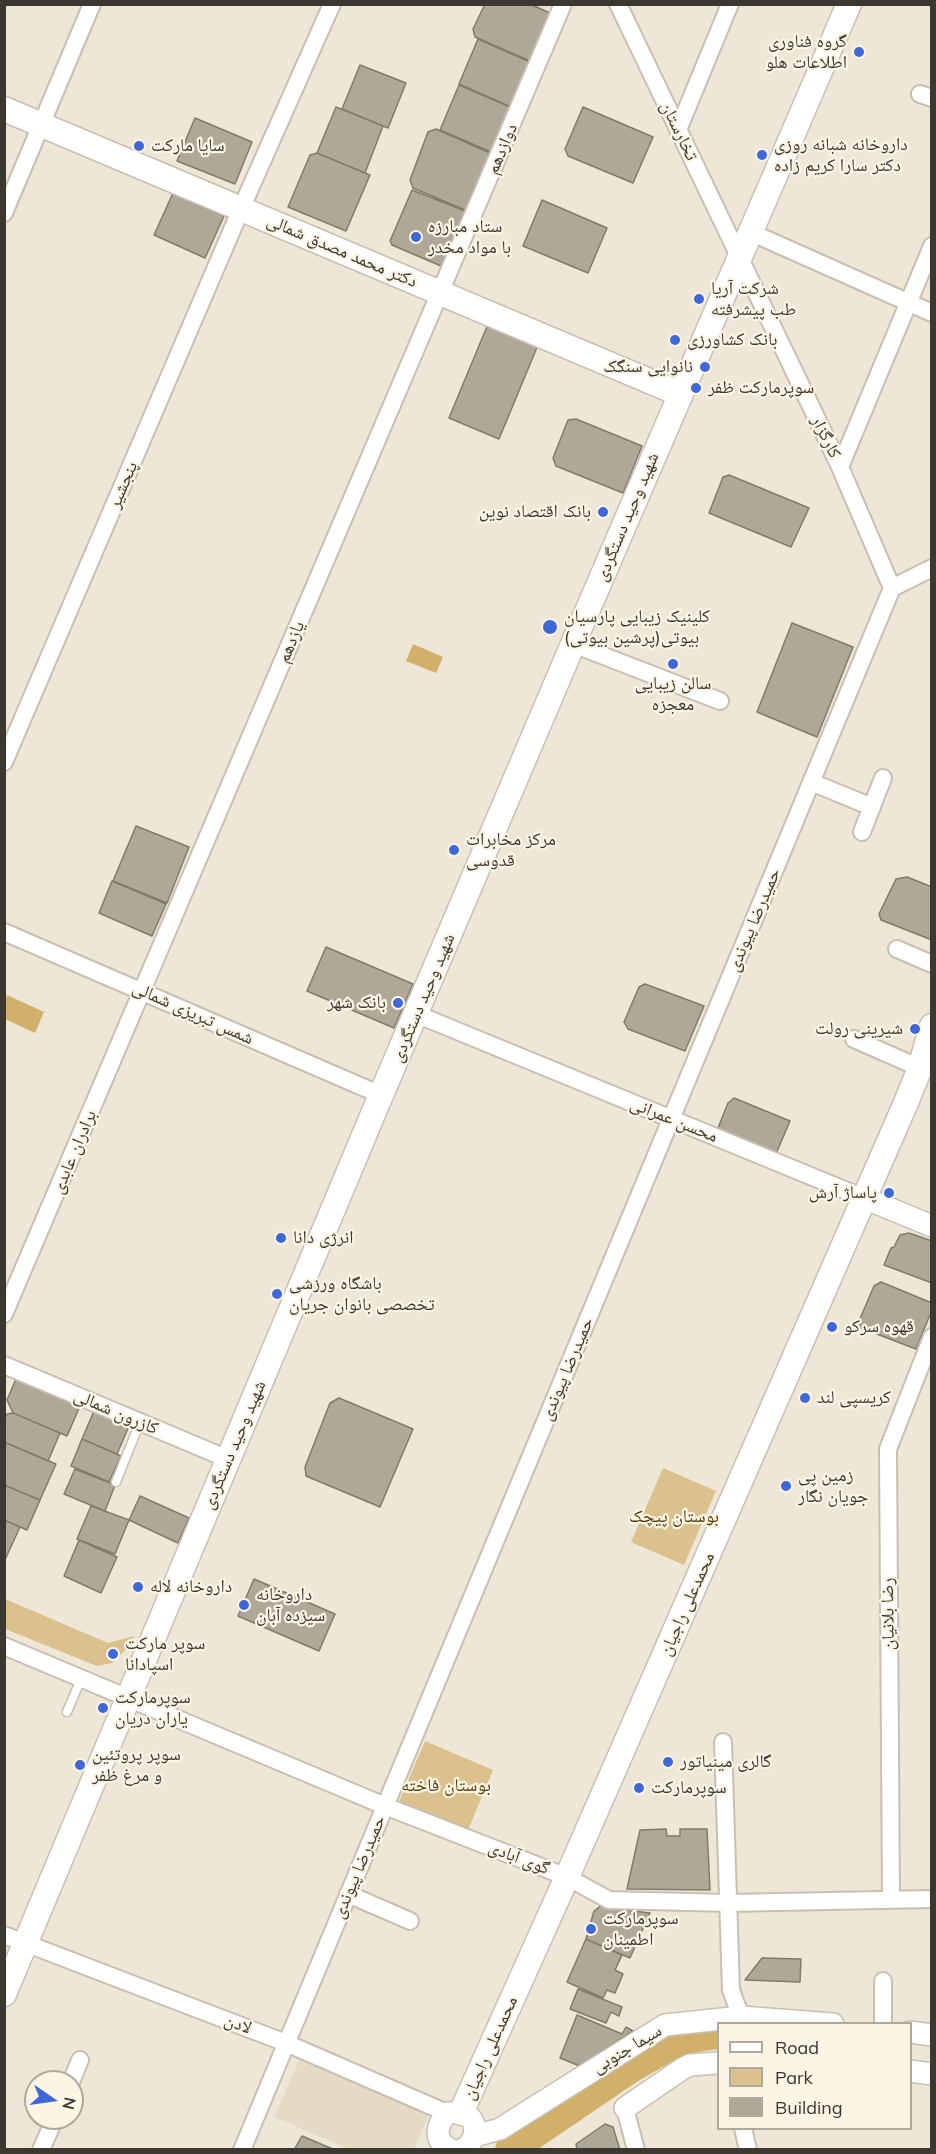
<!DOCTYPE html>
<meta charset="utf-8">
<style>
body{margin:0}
#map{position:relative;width:936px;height:2154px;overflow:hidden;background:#eee7d7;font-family:Mulish,sans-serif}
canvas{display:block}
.frame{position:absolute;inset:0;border:6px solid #3b3832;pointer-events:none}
.legend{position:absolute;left:717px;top:2022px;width:195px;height:108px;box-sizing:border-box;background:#fcf4e5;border:2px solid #afa99d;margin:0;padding:8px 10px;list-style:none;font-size:18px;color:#3b3832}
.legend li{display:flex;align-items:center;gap:12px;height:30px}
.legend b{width:30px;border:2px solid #afa99d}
.north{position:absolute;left:24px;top:2070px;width:60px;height:60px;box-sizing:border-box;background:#fcf4e5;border:2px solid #afa99d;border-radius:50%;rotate:103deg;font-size:16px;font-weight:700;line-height:24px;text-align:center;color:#3b3832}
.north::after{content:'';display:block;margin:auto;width:21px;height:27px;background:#3e67d8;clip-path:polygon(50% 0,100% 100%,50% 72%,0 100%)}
</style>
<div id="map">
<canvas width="936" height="2154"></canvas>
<div class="frame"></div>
<ul class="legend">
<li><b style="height:8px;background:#fff"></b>Road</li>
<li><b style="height:16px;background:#dac18e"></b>Park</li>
<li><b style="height:16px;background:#afa899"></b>Building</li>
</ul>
<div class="north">N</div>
</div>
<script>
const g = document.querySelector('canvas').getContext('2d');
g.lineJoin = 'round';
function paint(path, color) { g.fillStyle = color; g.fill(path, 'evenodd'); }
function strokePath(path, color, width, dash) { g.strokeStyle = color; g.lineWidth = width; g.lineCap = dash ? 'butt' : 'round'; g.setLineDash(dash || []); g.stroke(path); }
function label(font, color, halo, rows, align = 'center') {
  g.font = font + ' Mulish,"Noto Naskh Arabic",sans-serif'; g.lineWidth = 4.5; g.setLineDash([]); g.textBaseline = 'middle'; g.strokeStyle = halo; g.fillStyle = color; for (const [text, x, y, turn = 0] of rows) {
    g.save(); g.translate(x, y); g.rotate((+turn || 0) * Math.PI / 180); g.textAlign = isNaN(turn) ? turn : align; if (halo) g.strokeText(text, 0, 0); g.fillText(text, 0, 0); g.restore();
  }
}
paint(new Path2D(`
 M300,2059L429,2115L414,2149H349L274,2117Z`), '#e5dbc5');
paint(new Path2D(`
 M663,1468L716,1491L684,1565L631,1542Z
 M5,1599L108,1643L134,1636L131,1644L112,1663L97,1666L5,1629Z
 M425,1741L493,1770L468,1830L399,1802Z`), '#dac18e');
paint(new Path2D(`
 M413,644L443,657L436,673L406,661Z
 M7,995L44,1012L35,1033L5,1019V1002Z`), '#d1b16a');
strokePath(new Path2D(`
 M510,2150L629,2069L660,2051L691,2038L718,2034`), '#d1b16a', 30);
const building = new Path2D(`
 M485,4H530L550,13L530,61L475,37L473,29Z
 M478,39L530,62L511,107L459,84Z
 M360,65L406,83L388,128L342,109Z
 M459,85L510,107L491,152L440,130Z
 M336,107L383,126L365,173L317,153Z
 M583,107L653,137L633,183L568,156L565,149Z
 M195,118L252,142L235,184L177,161Z
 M436,129L490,153L465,210L413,188L410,180L428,132Z
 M317,153L370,175L346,231L288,207L310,155Z
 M412,190L465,211L441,266L392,245L390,241Z
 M173,193L224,216L205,258L154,235Z
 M542,200L607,228L588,273L523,246Z
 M488,324L538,345L499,439L449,418Z
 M576,419L642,446L623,493L556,466L553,458L568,420Z
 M729,475L809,508L791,547L709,513L723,477Z
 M792,623L853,647L817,737L757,712Z
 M136,826L189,847L167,903L113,881Z
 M907,877L932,887V940L881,920L879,914L896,879Z
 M112,881L166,904L152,936L99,913Z
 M326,947L413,984L394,1028L307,991Z
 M645,984L704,1006L685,1051L628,1029L624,1022L639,987Z
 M734,1098L790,1121L775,1156L716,1133L728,1103Z
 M909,1233L932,1241V1283L884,1265L891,1248L894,1247L900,1235Z
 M881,1282L932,1303V1310L916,1349L861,1328L859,1321L874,1286Z
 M16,1379L80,1406L67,1436L13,1413L7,1400Z
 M339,1398L413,1429L380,1507L306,1476L305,1467L330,1403Z
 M94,1411L129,1426L117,1454L82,1439Z
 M13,1413L60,1433L48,1461L4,1442V1420L7,1414Z
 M82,1439L121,1456L109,1482L71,1466Z
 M4,1442L56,1464L40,1500L4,1485Z
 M75,1469L115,1485L105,1511L64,1494Z
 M4,1485L40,1500L27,1530L4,1520Z
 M140,1496L189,1518L178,1543L129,1520Z
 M91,1506L129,1520L115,1554L77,1539Z
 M4,1520L20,1527L4,1562Z
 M79,1540L117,1557L101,1593L64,1576Z
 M254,1579L335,1614L319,1651L238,1616Z
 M666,1829L667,1836H680V1829H707L710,1890L627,1889L640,1830Z
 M603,1904L617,1909L650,1913L630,1958L586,1939L594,1911Z
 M586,1939L622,1955L615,1970L623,1974L615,1993L607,1990L603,1998L567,1982Z
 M762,1958L801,1959L800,1982L745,1980Z
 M578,1989L622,2007L619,2016L611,2012L606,2023L570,2009Z
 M577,2015L622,2034L626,2027L633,2031L580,2066L560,2058Z
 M605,2124L613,2127L620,2150H577L576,2144Z
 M302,2136L335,2150H294Z`);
paint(building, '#afa899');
strokePath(building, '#817b6d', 1.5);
const service = new Path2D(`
 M116,1482L140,1422
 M67,1712L81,1679`);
const minor = new Path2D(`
 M618,4L840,467L892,588
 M920,94L932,98
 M678,130L730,4
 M4,213L92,4
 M750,232L932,313
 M840,467L932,246
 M892,588L932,568
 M573,644L720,701
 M4,762L241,209L332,4
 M811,782L872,807
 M862,832L883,778
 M4,932L381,1095
 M897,949L932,964
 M416,1014L864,1198
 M854,1039L920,1068
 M4,1314L563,4
 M4,1365L228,1459
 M4,1646L385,1806L567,1877L609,1900L728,1903L932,1899
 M723,1742L731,1990L741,2017
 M348,1894L410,1921
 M891,1899L888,1449L932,1337
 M4,1935L286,2043L447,2113
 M883,2024V1981
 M71,2082L80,2060
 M625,2108L636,2150
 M743,2128L748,2150
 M41,2150L55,2118
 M242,2150L892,588`);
const tertiary = new Path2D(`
 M864,1198L932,1226
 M910,2032L932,2035
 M910,2071L932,2074
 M625,2108L682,2069L690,2065L718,2063
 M475,2136L500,2129L665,2025L741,2017L833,2024
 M451,2150C433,2141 436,2126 447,2113C451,2113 457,2112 462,2113C481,2118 477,2144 461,2150`);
const secondary = new Path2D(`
 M4,109L680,394
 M4,1994L381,1095L573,644L849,4
 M461,2113L567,1877L905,1105L920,1068L932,1026`);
strokePath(service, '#c7c0b1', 11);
strokePath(minor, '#c7c0b1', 20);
strokePath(tertiary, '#c7c0b1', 24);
strokePath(secondary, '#c7c0b1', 27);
strokePath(service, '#fff', 8);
strokePath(minor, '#fff', 16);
strokePath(tertiary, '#fff', 21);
strokePath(secondary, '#fff', 24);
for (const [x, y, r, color] of [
 [859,52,6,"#3e67d8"],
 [139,146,6,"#3e67d8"],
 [762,155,6,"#3e67d8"],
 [416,237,6,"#3e67d8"],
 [699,299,6,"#3e67d8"],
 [675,340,6,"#3e67d8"],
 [705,367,6,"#3e67d8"],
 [696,388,6,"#3e67d8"],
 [603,512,6,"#3e67d8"],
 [550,627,8,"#3e67d8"],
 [673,664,6,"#3e67d8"],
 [454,850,6,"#3e67d8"],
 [398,1003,6,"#3e67d8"],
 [915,1029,6,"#3e67d8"],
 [889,1193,6,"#3e67d8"],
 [281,1238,6,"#3e67d8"],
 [277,1294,6,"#3e67d8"],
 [832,1327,6,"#3e67d8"],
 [805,1398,6,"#3e67d8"],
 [786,1486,6,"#3e67d8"],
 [138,1587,6,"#3e67d8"],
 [244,1605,6,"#3e67d8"],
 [113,1654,6,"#3e67d8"],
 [103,1708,6,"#3e67d8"],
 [668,1762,6,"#3e67d8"],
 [80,1765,6,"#3e67d8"],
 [639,1788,6,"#3e67d8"],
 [591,1929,6,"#3e67d8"]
]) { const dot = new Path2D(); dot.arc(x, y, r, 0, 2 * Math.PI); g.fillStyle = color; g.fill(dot); strokePath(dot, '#fcf4e5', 2); }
label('18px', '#3b3832', '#fcf4e5', [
 ["گروه فناوری",847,42,"right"],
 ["اطلاعات هلو",847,63,"right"],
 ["داروخانه شبانه روزی",774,145],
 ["دکتر سارا کریم زاده",774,166],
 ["سایا مارکت",151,146],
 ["ستاد مبارزه",428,227],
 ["با مواد مخدر",428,248],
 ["شرکت آریا",711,289],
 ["طب پیشرفته",711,310],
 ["بانک کشاورزی",687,340],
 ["نانوایی سنگک",693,367,"right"],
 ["سوپرمارکت ظفر",708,388],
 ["بانک اقتصاد نوین",591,512,"right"],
 ["کلینیک زیبایی پارسیان",564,617],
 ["بیوتی(پرشین بیوتی)",564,638],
 ["سالن زیبایی",673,684,"center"],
 ["معجزه",673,705,"center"],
 ["مرکز مخابرات",466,840],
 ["قدوسی",466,861],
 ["بانک شهر",386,1003,"right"],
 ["شیرینی رولت",903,1029,"right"],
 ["پاساژ آرش",877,1193,"right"],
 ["انرژی دانا",293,1238],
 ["باشگاه ورزشی",289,1284],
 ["تخصصی بانوان جریان",289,1305],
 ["قهوه سرکو",844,1327],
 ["کریسپی لند",817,1398],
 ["زمین پی",798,1476],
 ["جویان نگار",798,1497],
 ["داروخانه لاله",150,1587],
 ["داروخانه",256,1595],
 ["سیزده آبان",256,1616],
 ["سوپر مارکت",125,1644],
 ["اسپادانا",125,1665],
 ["سوپرمارکت",115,1698],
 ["یاران دریان",115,1719],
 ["سوپر پروتئین",92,1755],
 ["و مرغ ظفر",92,1776],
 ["گالری مینیاتور",680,1762],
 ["سوپرمارکت",651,1788],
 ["سوپرمارکت",603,1919],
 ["اطمینان",603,1940]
], 'left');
label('18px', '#3b3832', '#fcf4e5', [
 ["تخارستان",679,131,64],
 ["دوازدهم",502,149,-67],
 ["دکتر محمد مصدق شمالی",342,251,23],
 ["کارگزار",826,437,64],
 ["پنجشیر",123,485,-67],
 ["شهید وحید دستگردی",627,517,-67],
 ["یازدهم",291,642,-67],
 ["حمیدرضا پیوندی",754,920,-67],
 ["شهید وحید دستگردی",423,998,-67],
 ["شمس تبریزی شمالی",193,1013,24],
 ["محسن عمرانی",674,1120,22],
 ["برادران عابدی",74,1152,-67],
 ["حمیدرضا پیوندی",567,1369,-67],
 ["کازرون شمالی",116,1412,23],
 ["شهید وحید دستگردی",234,1445,-67],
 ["محمدعلی راجیان",687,1604,-66],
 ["رضا بلانیان",888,1614,-91],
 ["گوی آبادی",519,1858,21],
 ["حمیدرضا پیوندی",359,1867,-67],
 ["لادن",238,2024,21],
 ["محمدعلی راجیان",490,2048,-66],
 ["سیما جنوبی",627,2049,-31]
]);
label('18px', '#503a00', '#fcf4e5', [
 ["بوستان پیچک",674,1517],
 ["بوستان فاخته",446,1786]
]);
</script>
